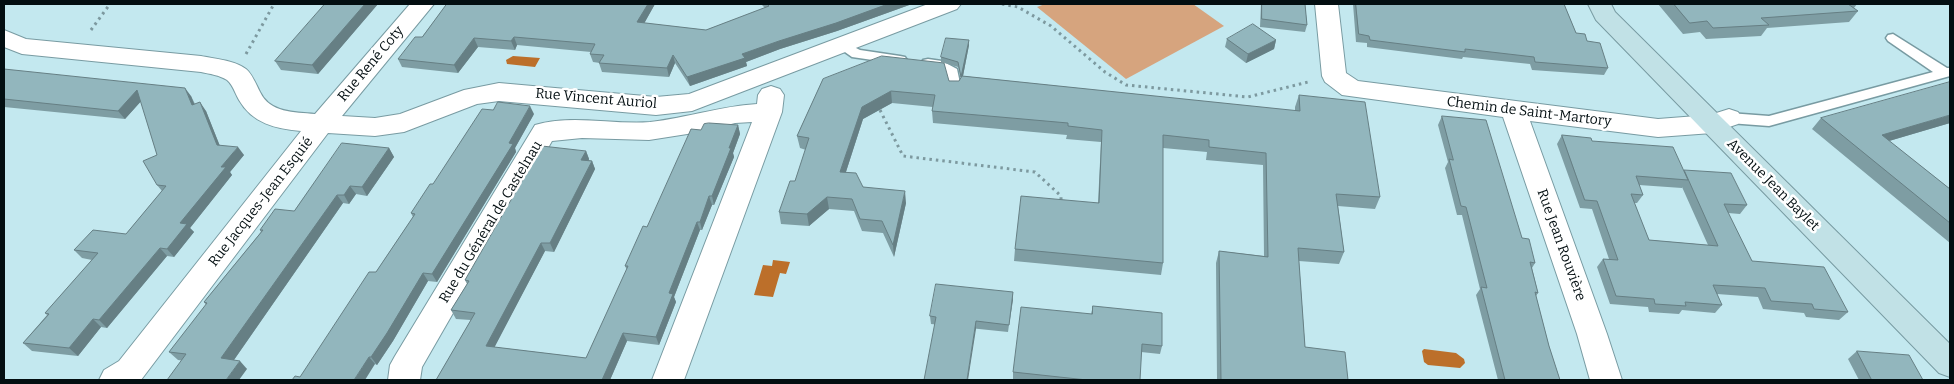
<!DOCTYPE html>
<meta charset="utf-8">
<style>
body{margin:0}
#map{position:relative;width:1954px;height:384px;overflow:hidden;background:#c3e8ef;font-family:Bitter,serif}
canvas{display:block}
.frame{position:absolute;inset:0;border:5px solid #030e11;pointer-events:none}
</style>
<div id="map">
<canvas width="1954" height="384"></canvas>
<div class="frame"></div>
</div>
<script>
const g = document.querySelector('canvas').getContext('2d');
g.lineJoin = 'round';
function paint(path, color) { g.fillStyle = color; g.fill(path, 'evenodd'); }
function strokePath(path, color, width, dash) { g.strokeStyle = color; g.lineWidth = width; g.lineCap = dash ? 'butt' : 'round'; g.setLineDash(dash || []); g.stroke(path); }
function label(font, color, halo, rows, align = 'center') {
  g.font = font + ' Bitter,serif'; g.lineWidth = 5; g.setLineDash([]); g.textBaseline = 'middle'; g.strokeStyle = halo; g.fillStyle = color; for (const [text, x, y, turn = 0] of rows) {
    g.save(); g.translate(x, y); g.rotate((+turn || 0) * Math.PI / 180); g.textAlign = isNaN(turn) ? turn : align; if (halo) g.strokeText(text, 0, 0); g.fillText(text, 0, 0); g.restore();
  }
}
paint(new Path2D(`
 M1045,4H1193L1224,26L1126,79L1037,7Z`), '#d6a47e');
paint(new Path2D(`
 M513,56L540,58L535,67L507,64L506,60Z
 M773,260L790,262L786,274L780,273L773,297L754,295L763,265L772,266Z
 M1424,349L1456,353L1464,359L1465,363L1460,368L1428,365L1424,362L1422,351Z`), '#bc6f2a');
const lane = new Path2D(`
 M1893,34L1947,68H1950V76L1769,126L1729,123L1724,121L1722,118L1724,115L1729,113L1769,116L1933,72L1888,41L1886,38L1888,35Z
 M842,41L860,50L900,56L905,57L907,60L905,63L900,64L852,57L835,45Z
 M928,59L942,61L957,69L961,88L959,91H949L946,74L934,68L923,66L921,63L923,60Z`);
const street = new Path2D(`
 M410,4H434L342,116L375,118L400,114L464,90L499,83L656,97L689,94L928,4H961L957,9L692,111L656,115L499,101L477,104L404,132L375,136L328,133L141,380H99L104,370L119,361L301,131C276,129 252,123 239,100C235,93 233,85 227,80C219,75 210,74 201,72L22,54L4,47V30L26,39L201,56C215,59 234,60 246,69C252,74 256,84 260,92C270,113 294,112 315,114Z
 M1315,4H1338L1346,73L1358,81L1658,119L1710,115L1729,109L1738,112L1742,118L1738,124L1712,133L1658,137L1530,121L1607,334L1622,380H1590L1577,334L1503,117L1342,95L1325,82L1322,76Z
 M771,86L780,89L784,95L782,112L684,380H652L752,122L735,123L700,132L649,140L582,138L552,141L422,367L420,380H388L390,365L395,356L535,125C573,114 612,125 650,122C687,118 721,106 757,104L758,95L762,89Z`);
const secondary = new Path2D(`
 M1588,4H1611L1615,12L1950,344V377L1939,373L1596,20Z`);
strokePath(lane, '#789ba2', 3);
strokePath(street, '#789ba2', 2);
strokePath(secondary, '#789ba2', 2);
strokePath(new Path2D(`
 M1002,4L1018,7L1051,26L1105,72L1126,85L1248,97L1308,82
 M91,30L110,4
 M246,54L274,4
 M880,110L903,156L1035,172L1061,196V202`), '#7d999f', 3, [2.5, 4]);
paint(lane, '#fff');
paint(street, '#fff');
paint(secondary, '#c1e1e6');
paint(new Path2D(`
 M325,4H378L318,74L281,70L275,61Z
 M447,4H655L644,23L706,30L765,8L761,4H912L837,31L780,49L746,62L747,66L690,86L675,63L669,77L602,72L599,63H600L593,62L590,54L591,52L517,45L515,50L478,47L458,73L402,67L398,59L422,37Z
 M1261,4H1305L1307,25L1305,32L1260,27Z
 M1353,4H1564L1576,33L1608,68L1604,75L1532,70L1530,64L1463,57L1462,59L1367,47V43L1356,42Z
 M1658,4H1857L1854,8L1858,11L1849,22L1767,28L1761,36L1706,39L1700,32L1683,34Z
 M1227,39L1276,40L1274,49L1246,63L1225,47Z
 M969,45L963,76L1295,111V107L1299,95L1380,197L1375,209L1338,206L1344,252L1339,264L1299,261L1305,347L1348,380H1217L1216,263L1219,251L1264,256L1263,165L1206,160L1207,152L1163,148V263L1161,275L1014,261L1015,249L1098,203L1101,142L1066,139L1067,135L933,123L932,111L933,107L892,103L863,119L846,172L863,187L906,203L894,257L883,233L862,231L854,211L829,209L809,226L781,224L779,212L795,181L806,150L800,148L797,136L823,79L959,81L961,78L958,67L941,62V57Z
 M4,69L191,96L195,104L206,111L220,146L244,155L230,172L232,175L190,228L194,232L174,257L167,256L107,328L101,327L78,356L32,351L23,343L47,315L45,313L92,260L82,258L74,250L126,234L162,191L157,185V155L141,101L125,119L4,107Z
 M534,114L515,148L516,152L437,282L428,281L393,341L377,365L375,364L300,377L376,272L413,217L411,213L433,184Z
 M1442,116L1522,238L1535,263L1532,268L1538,293L1536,296L1549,346L1560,380H1498L1476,295L1480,289L1462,215H1457L1445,168L1448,162L1438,125Z
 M1821,118L1950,123L1889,141L1950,189V243L1812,129Z
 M738,125L740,134L733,153L734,157L714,205H712L702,230H700L674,297L676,302L659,345L627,341L610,380H436L471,320L456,319L451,310L467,284L465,280L586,151L589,159V160L592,161L595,169L554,252L545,251L494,347L586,358L627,270L625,266L701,130Z
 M1562,135L1592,141L1684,171L1747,205L1740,214L1728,213L1752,261L1848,312L1839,320L1806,317L1804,313L1763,309L1758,297L1717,294L1722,305L1715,313L1682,310L1679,314L1649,312L1648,307L1610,304L1597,267L1603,259H1609L1592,209L1580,208L1557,144ZM1639,185L1682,188V187L1708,245L1649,240L1634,203H1637L1643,195Z
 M389,148L394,157L367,196L356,194L349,204L343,203L234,360L247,369L178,360L169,352L206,305L204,302L261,232L260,230L294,211Z
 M1013,292L1008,332L931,324L930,316Z
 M1093,306L1162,346L1160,354L1141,352L1140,380H1013V372L1091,314Z
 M1857,351L1923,380H1859L1848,359Z`), '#7e9da3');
paint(new Path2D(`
 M365,4H378L318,74L312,65Z
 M648,4H655L640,31L637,22Z
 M888,4H912L837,31L780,49L746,62L747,66L690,86L687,77L742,54L779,41Z
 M514,37L517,45L515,50L511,41Z
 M474,38L478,47L458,73L454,65Z
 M969,40V45L962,81L961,77Z
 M1276,40L1274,49L1246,63L1248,54Z
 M673,55L675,63L669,77L667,68Z
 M185,88L191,96L198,114L192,105Z
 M137,90L144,98L125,119L118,111Z
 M891,91L892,103L863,119L842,184L840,172L862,107Z
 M200,102L206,111L223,154L217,145Z
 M530,106L534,114L515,148L516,152L437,282L432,274L509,143Z
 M1950,115V123L1872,146L1882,135Z
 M738,125L740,134L733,153L734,157L714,205L712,196L729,148Z
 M238,147L244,155L230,172L232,175L190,228L194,232L174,257L167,249L180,223L221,167Z
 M389,148L394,157L367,196L362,187Z
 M586,151L589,159L585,168L581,160Z
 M592,161L595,169L554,252L550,243Z
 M350,186L356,194L349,204L344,195Z
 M905,191L906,203L894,257L893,245Z
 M337,195L343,203L229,367L221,358Z
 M709,196L712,205L702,230L700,222Z
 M827,197L829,209L809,226L807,214Z
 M697,222L700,230L674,297L676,302L659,345L656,337L669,293Z
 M541,243L545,251L491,354L486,346Z
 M160,248L167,256L107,328L99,320Z
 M423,273L428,281L393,341L377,365L371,357Z
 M1013,292V300L1008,332L1009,325Z
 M93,319L101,327L78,356L69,348Z
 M976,321V329L968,380H967Z
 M623,333L627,341L610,380H602Z
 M369,357L375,364L365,380H354Z
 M240,361L247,369L239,380H226Z`), '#667f84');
const building = new Path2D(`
 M325,4H365L312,65L275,61Z
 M447,4H648L637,22L706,30L769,6L767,4H888L836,23L779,41L742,54L745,58L687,77L673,55L667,68L599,63L604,55L590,54L595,44L514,37L511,41L474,38L454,65L398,59L415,37H422Z
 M1262,4H1305L1307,25L1262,19Z
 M1356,4H1564L1576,33L1585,34L1587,41L1600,43L1608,68L1535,62L1534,57L1465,49V52L1370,40L1369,36L1359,34Z
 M1674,4H1848L1858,11L1761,18L1769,25L1713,28L1707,21L1690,23Z
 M1253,24L1276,40L1248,54L1227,39Z
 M946,38L969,40L961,77L958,62L941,57Z
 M882,56L944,63L949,81H959L962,76L1300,111L1299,95L1365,102L1380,197L1336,194L1344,252L1298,248L1305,347L1345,352L1348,380H1221L1219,251L1268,257L1266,153L1209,147V140L1163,135V263L1015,249L1021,196L1099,203L1102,130L1068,126V123L932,111L935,95L891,91L862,107L840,172L856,173L863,187L905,191L893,245L882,221L860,219L852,199L827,197L807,214L779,212L790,181H795L809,138L797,136L823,79Z
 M4,69L185,88L192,105L200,102L217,145L238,147L221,167H226L180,223L187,224L167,249L160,248L99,320L93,319L69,348L23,343L49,314L45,313L98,253L74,250L93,230L126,234L166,186L157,185L143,161L157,155L137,90L118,111L4,99Z
 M1950,82V115L1882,135L1950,189V223L1821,118Z
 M498,102L530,106L509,143L513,144L432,274L423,273L387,333L371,357H369L354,380H292L295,376L300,377L369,272H376L415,214L411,213L430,184H433L482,109L493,110Z
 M1442,116L1486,120L1522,238L1529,239L1535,263L1530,262L1538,293L1535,292L1549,346L1560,380H1505L1481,287L1487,288L1466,207L1461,206L1449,159L1453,160Z
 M709,123L738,125L729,148H731L712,196H709L700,222H697L669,293L673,294L656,337L623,333L602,380H436L475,313L451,310L469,281L465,280L542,146L586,151L581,160L592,161L550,243H541L486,346L586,358L628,266H625L643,226L647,227L691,129L701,130L704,124Z
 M1562,135L1591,138L1592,141L1673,147L1688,180L1636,176L1643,195L1631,194L1649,240L1718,246L1684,170L1731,173L1747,205L1724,204L1752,261L1824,267L1848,312L1814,309L1812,304L1771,301L1765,288L1713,285L1722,305L1685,302L1686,306L1655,304L1654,299L1616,296L1603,259L1618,260L1597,201L1585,200Z
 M342,143L389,148L362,187L350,186L344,195H337L221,358L240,361L226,380H167L186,354L169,352L207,303L204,302L263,230H260L275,209L294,211Z
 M936,284L1013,292L1009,325L976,321L967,380H924L936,317L930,316Z
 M1093,306L1162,313V346L1142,344L1140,380H1087L1013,372L1021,307L1092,314Z
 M1857,351L1909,355L1923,380H1872Z`);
paint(building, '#92b6bd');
strokePath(building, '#667f84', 1);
label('14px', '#030e11', '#fff', [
 ["Rue René Coty",371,64,-50],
 ["Rue Vincent Auriol",596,99,5],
 ["Chemin de Saint-Martory",1529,112,7],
 ["Avenue Jean Baylet",1773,185,45],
 ["Rue Jacques-Jean Esquié",261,202,-52],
 ["Rue du Général de Castelnau",491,222,-59],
 ["Rue Jean Rouvière",1561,245,70]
]);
</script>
